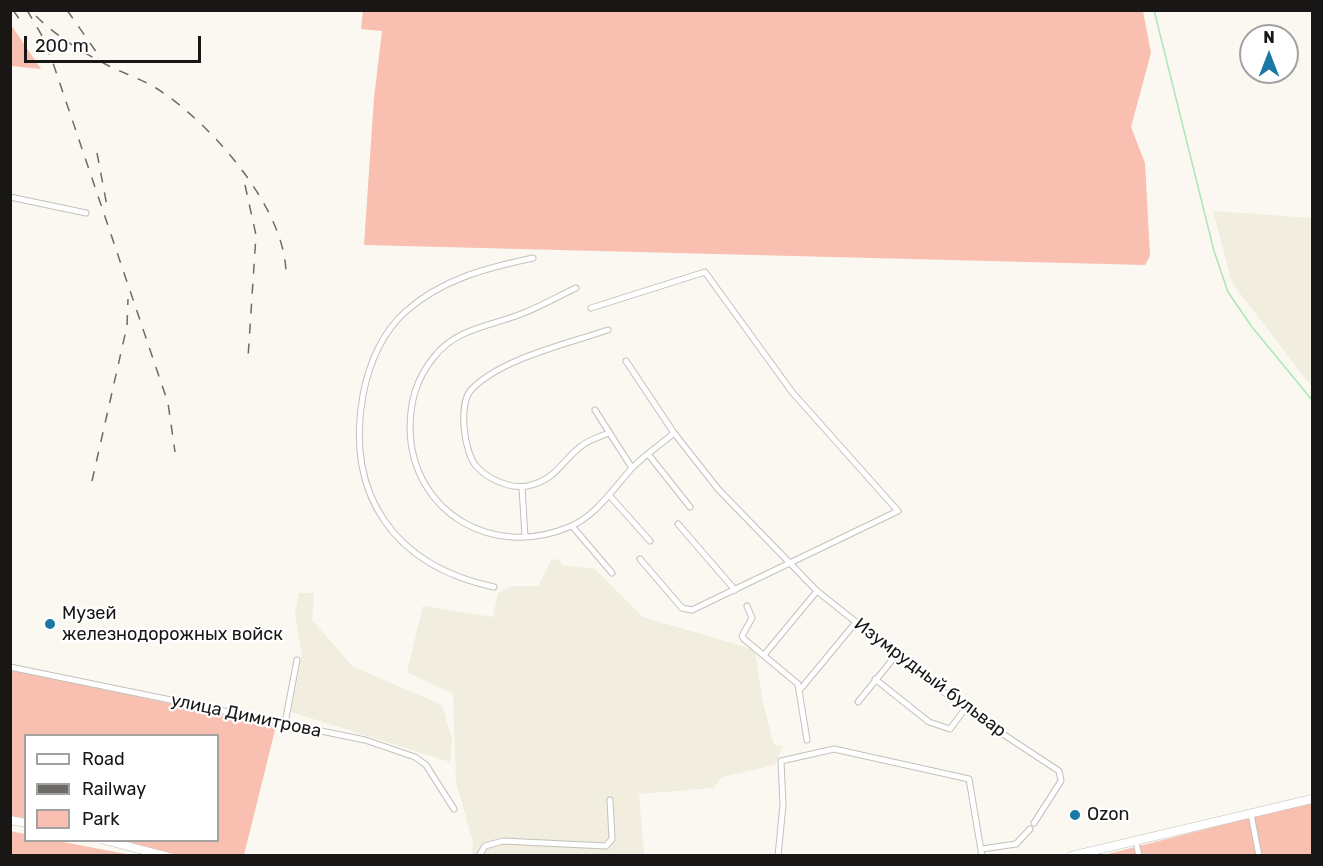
<!DOCTYPE html>
<meta charset="utf-8">
<style>
body{margin:0}
#map{position:relative;width:1323px;height:866px;overflow:hidden;background:#faf8f1;font-family:Rubik,sans-serif}
canvas{display:block}
.frame{position:absolute;inset:0;border:12px solid #181715;pointer-events:none}
.legend{position:absolute;left:24px;top:734px;width:195px;height:108px;box-sizing:border-box;background:#fff;border:2px solid #a3a2a1;margin:0;padding:8px 10px;list-style:none;font-size:18px;color:#181715}
.legend li{display:flex;align-items:center;gap:12px;height:30px}
.legend b{width:30px;border:2px solid #a3a2a1}
.north{position:absolute;left:1239px;top:24px;width:60px;height:60px;box-sizing:border-box;background:#fff;border:2px solid #a3a2a1;border-radius:50%;rotate:0deg;font-size:16px;font-weight:700;line-height:24px;text-align:center;color:#181715}
.north::after{content:'';display:block;margin:auto;width:21px;height:27px;background:#1978a5;clip-path:polygon(50% 0,100% 100%,50% 72%,0 100%)}
.scale{position:absolute;left:24px;top:36px;width:177px;height:27px;box-sizing:border-box;border:3px solid #181715;border-top:0;padding-left:8px;font-size:18px;line-height:21px;white-space:nowrap;color:#181715;-webkit-text-stroke:4px #fff;paint-order:stroke}
</style>
<div id="map">
<canvas width="1323" height="866"></canvas>
<div class="frame"></div>
<ul class="legend">
<li><b style="height:8px;background:#fff"></b>Road</li>
<li><b style="height:8px;background:#6d6b67"></b>Railway</li>
<li><b style="height:16px;background:#f9bfb0"></b>Park</li>
</ul>
<div class="north">N</div>
<div class="scale">200 m</div>
</div>
<script>
const g = document.querySelector('canvas').getContext('2d');
g.lineJoin = 'round';
function paint(path, color) { g.fillStyle = color; g.fill(path, 'evenodd'); }
function strokePath(path, color, width, dash) { g.strokeStyle = color; g.lineWidth = width; g.lineCap = dash ? 'butt' : 'round'; g.setLineDash(dash || []); g.stroke(path); }
function label(font, color, halo, rows, align = 'center') {
  g.font = font + ' Rubik,sans-serif'; g.lineWidth = 4.5; g.setLineDash([]); g.textBaseline = 'middle'; g.strokeStyle = halo; g.fillStyle = color; for (const [text, x, y, turn = 0] of rows) {
    g.save(); g.translate(x, y); g.rotate((+turn || 0) * Math.PI / 180); g.textAlign = isNaN(turn) ? turn : align; if (halo) g.strokeText(text, 0, 0); g.fillText(text, 0, 0); g.restore();
  }
}
paint(new Path2D(`
 M1213,211L1312,218V387L1232,283Z
 M552,559L559,560L562,565L595,569L643,617L755,650L762,698L774,745L783,746L775,765L722,777L713,788L639,794L644,855H472L473,842L456,782L453,694L407,672L423,606L493,617L498,593L513,586H538Z
 M299,593H314L312,620L352,666L442,705L452,739L450,762L291,712L302,656L295,613Z`), '#f1eddf');
paint(new Path2D(`
 M363,10L1143,11L1151,53L1131,127L1145,163L1150,256L1145,265L364,245L374,98L382,31L361,29Z
 M11,25L41,69L11,66Z
 M11,670L276,726L244,855H178L115,841L218,840V736H26L25,820L11,816Z
 M1312,802V855L1100,856Z
 M10,831L25,834L26,840L58,841L131,855H11Z`), '#f9bfb0');
strokePath(new Path2D(`
 M1154,10L1214,251L1228,292L1252,327L1312,400`), '#abe6b6', 1.5);
const street = new Path2D(`
 M10,197L86,213
 M576,288C559,296 543,305 526,312C494,326 457,327 434,357C416,379 410,402 410,429C412,513 493,559 569,527C596,516 613,489 632,468C645,455 660,445 674,433
 M591,308L705,272L792,392L898,511L692,610L682,608L640,559
 M608,330C567,344 500,359 471,390C458,404 464,454 477,467C488,479 510,489 527,486C556,480 560,463 580,447C588,440 599,437 609,433
 M626,361L674,433L718,489L817,591L965,709L1059,771L1061,781L1034,823
 M595,410L632,468
 M648,454L690,507
 M522,487L525,537
 M609,495L650,541
 M678,524L735,590
 M572,526L612,573
 M494,587C395,566 345,496 363,395C369,364 381,334 405,312C442,279 486,268 533,258
 M747,606L752,618L742,636L744,639L798,684L807,740
 M764,655L817,591
 M10,667L365,740L415,757L426,765L454,809
 M875,679L929,722L950,729L965,709
 M799,691L856,622
 M858,702L897,654
 M285,723L297,660
 M1251,814L1259,856
 M1136,842L1139,856
 M982,849L1016,844L1030,829
 M479,856L485,846L503,841L606,846L612,839L610,800
 M778,856L783,805L781,761L834,749L969,779L982,856`);
const secondary = new Path2D(`
 M10,820L26,823
 M104,840L166,856
 M1071,856L1312,799`);
strokePath(street, '#c3c1bb', 7);
strokePath(secondary, '#c3c1bb', 9);
strokePath(street, '#fff', 5);
strokePath(secondary, '#fff', 8);
strokePath(new Path2D(`
 M13,10L22,23
 M27,10L41,34L53,63L168,403L175,452
 M67,10L97,53
 M36,16C56,36 82,52 107,65C123,73 141,79 156,88C210,122 288,210 286,277
 M97,153L107,206
 M245,185L256,235L248,358
 M92,481L127,326L128,299`), '#6d6b67', 1.5, [10, 10]);
for (const [x, y, r, color] of [
 [50,624,6,"#1978a5"],
 [1075,815,6,"#1978a5"]
]) { const dot = new Path2D(); dot.arc(x, y, r, 0, 2 * Math.PI); g.fillStyle = color; g.fill(dot); strokePath(dot, '#fff', 2); }
label('18px', '#181715', '#fff', [
 ["Музей",62,614],
 ["железнодорожных войск",62,635],
 ["Ozon",1087,815]
], 'left');
label('18px', '#181715', '#fff', [
 ["Изумрудный бульвар",930,678,37],
 ["улица Димитрова",246,716,12]
]);
</script>
